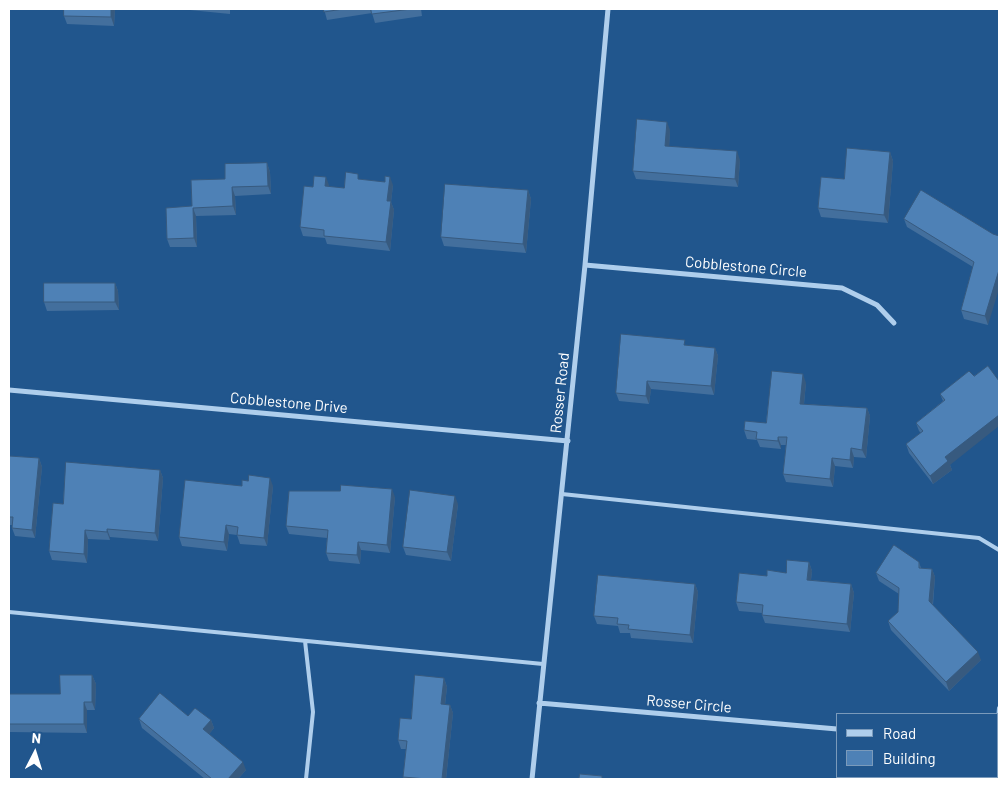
<!DOCTYPE html>
<style>
body{margin:0}
#map{position:relative;width:1008px;height:788px;overflow:hidden;background:#21568d;font-family:Barlow,sans-serif}
canvas{display:block}
.frame{position:absolute;inset:0;border:10px solid #fff;pointer-events:none}
.legend{position:absolute;left:836px;top:713px;width:162px;height:65px;box-sizing:border-box;background:#21568d;border:1px solid #7a9abb;margin:0;padding:6px 9px;list-style:none;font-size:15px;color:#fff}
.legend li{display:flex;align-items:center;gap:10px;height:25px}
.legend b{width:25px;border:1px solid #7a9abb}
.north{position:absolute;left:10px;top:728px;width:50px;height:50px;-webkit-text-stroke:4px #21568d;paint-order:stroke;rotate:5deg;font-size:14px;font-weight:700;line-height:20px;text-align:center;color:#fff}
.north::after{content:'';display:block;margin:auto;width:18px;height:22px;background:#fff;clip-path:polygon(50% 0,100% 100%,50% 72%,0 100%)}
</style>
<div id="map">
<canvas width="1008" height="788"></canvas>
<div class="frame"></div>
<ul class="legend">
<li><b style="height:6px;background:#afceec"></b>Road</li>
<li><b style="height:14px;background:#4e81b6"></b>Building</li>
</ul>
<div class="north">N</div>
</div>
<script>
const g = document.querySelector('canvas').getContext('2d');
g.lineJoin = 'round';
function strokePath(path, color, width, dash) { g.strokeStyle = color; g.lineWidth = width; g.lineCap = dash ? 'butt' : 'round'; g.setLineDash(dash || []); g.stroke(path); }
function paint(path, color) { g.fillStyle = color; g.fill(path, 'evenodd'); }
function label(font, color, halo, rows, align = 'center') {
  g.font = font + ' Barlow,sans-serif'; g.lineWidth = 4; g.setLineDash([]); g.textBaseline = 'middle'; g.strokeStyle = halo; g.fillStyle = color; for (const [text, x, y, turn = 0] of rows) {
    g.save(); g.translate(x, y); g.rotate((+turn || 0) * Math.PI / 180); g.textAlign = isNaN(turn) ? turn : align; if (halo) g.strokeText(text, 0, 0); g.fillText(text, 0, 0); g.restore();
  }
}
strokePath(new Path2D(`
 M562,494L979,538L999,550
 M9,612L543,664
 M305,641L313,712L306,779
 M997,734L999,708
 M992,779V777`), '#afceec', 4);
strokePath(new Path2D(`
 M585,265L842,288L877,305L894,323
 M9,390L568,441
 M539,703L837,729
 M532,779L585,265L608,9`), '#afceec', 5);
paint(new Path2D(`
 M115,9L114,26L67,24L64,16Z
 M180,9H230V14Z
 M324,9H421L422,16L375,23L372,13L327,20Z
 M670,130L669,146L740,160L738,187L636,179L633,171Z
 M890,152L893,161L888,223L821,217L818,208Z
 M267,163L270,172L271,194L235,196L236,215L196,216L197,247H170L167,239L192,206L225,179Z
 M360,179L393,185L391,202L394,210L390,251L327,244L325,238L303,236L300,227L313,187L329,185V187L344,188Z
 M528,190L531,199L526,253L444,246L441,237Z
 M904,219L993,234L988,325L964,319L961,310L973,267L907,227Z
 M115,283L118,291L119,310L47,311L44,302Z
 M687,346L715,348L718,356L714,395L651,389L649,404L619,401L616,393Z
 M969,371L950,465L952,470L933,484L909,453L906,444L921,433L919,431L916,423L943,401L940,394Z
 M806,383L804,404L867,408L870,416L866,458L854,457L853,468L835,466L833,487L786,482L783,474L786,445H781V449L760,447L757,440L747,439L744,430L766,423Z
 M9,456L39,458L42,467L35,538L15,536L12,528V525H9Z
 M160,470L163,478L158,541L110,537V540L88,539L87,563L52,560L49,551L63,504Z
 M273,486L267,546L240,544L237,535L229,534L227,551L182,546L179,537Z
 M340,491L395,497L390,553L361,550L360,564L329,561L326,553L327,538L289,534L286,526Z
 M458,504L451,561L406,555L403,547Z
 M809,562L812,571L811,580L851,584L854,593L850,632L765,623L762,615V613L739,611L736,602L767,576L786,573Z
 M919,562L921,568L932,569L935,577L933,605L981,660L949,691L891,630L888,621L898,612L899,594L879,581L876,573Z
 M695,584L698,592L693,643L631,638L630,633H620L618,626L597,624L594,616Z
 M92,675L96,684L95,710H87V733L9,732V694H60Z
 M444,678L447,687L445,705H450L453,713L446,779H404L403,777L406,749H401L398,740L411,719Z
 M188,716L211,720L214,728L209,734L246,770L238,779H205L142,728L139,719Z`), '#436f9d');
paint(new Path2D(`
 M111,9H115L114,26L111,17Z
 M667,122L670,130L669,154L665,146Z
 M737,151L740,160L738,187L735,179Z
 M890,152L893,161L888,223L884,215Z
 M267,163L270,172L271,194L268,186Z
 M326,177L329,185L328,195L325,186Z
 M390,177L393,185L391,202L394,210L390,251L386,242L387,201Z
 M232,187L235,196L236,215L233,206Z
 M528,190L531,199L526,253L523,244Z
 M193,208L196,216L197,247L194,238Z
 M999,270V289L988,325L985,316Z
 M115,283L118,291L119,310L115,302Z
 M715,348L718,356L714,395L711,386Z
 M803,374L806,383L803,412L800,404Z
 M647,381L651,389L649,404L646,396Z
 M867,408L870,416L866,458L862,450Z
 M999,415V426L950,465L952,470L933,484L930,476L945,457Z
 M778,437L781,445V449L778,441Z
 M851,448L854,457L853,468L850,460Z
 M39,458L42,467L35,538L32,530Z
 M832,458L835,466L833,487L830,479Z
 M160,470L163,478L158,541L155,533Z
 M270,478L273,486L267,546L264,538Z
 M392,489L395,497L390,553L387,545Z
 M455,496L458,504L451,561L447,552Z
 M226,525L229,534L227,551L224,542Z
 M107,529L110,537V540L107,532Z
 M85,530L88,539L87,563L84,554Z
 M358,542L361,550L360,564L357,555Z
 M809,562L812,571L810,588L807,580Z
 M932,569L935,577L932,609L929,601Z
 M695,584L698,592L693,643L690,635Z
 M851,584L854,593L850,632L847,624Z
 M978,652L981,660L949,691L946,682Z
 M92,675L96,684L95,710L92,702Z
 M444,678L447,687L444,713L441,704Z
 M84,702L87,710V733L84,724Z
 M450,705L453,713L446,779H442Z
 M211,720L214,728L206,738L203,729Z
 M243,762L246,770L238,779H228Z`), '#375a7f');
const building = new Path2D(`
 M64,9H111V17L64,16Z
 M324,9H343L324,12Z
 M371,9H411L372,14Z
 M637,119L667,122L665,146L737,151L735,179L633,171Z
 M847,148L890,152L884,215L818,208L821,177L844,179Z
 M267,163L268,186L232,187L233,206L193,208L194,238L167,239L166,208L192,206L191,180L225,179V164Z
 M346,172L358,174V179L385,182V176L390,177L387,201H391L386,242L324,236V230L300,227L304,186L313,187L314,176L326,177L325,186L344,188Z
 M445,184L528,190L523,244L441,237Z
 M921,190L993,234L999,236V270L985,316L961,310L974,262L904,219Z
 M44,283H115V302H44Z
 M621,334L685,340L684,345L715,348L711,386L647,381L646,396L616,393Z
 M988,366L999,381V415L945,457L948,461L930,476L906,444L923,431L916,423L945,400L940,394L969,371L974,376Z
 M772,371L803,374L800,404L867,408L862,450L851,448L850,460L832,458L830,479L783,474L787,437H778V441L756,439L757,432L744,430L745,421L766,423Z
 M9,456L39,458L32,530L12,528L13,517H9Z
 M66,462L160,470L155,533L107,529V532L85,530L84,554L49,551L53,503L63,504Z
 M249,475L270,478L264,538L237,535L238,527L226,525L224,542L179,537L185,480L242,486V480L248,481Z
 M341,485L392,489L387,545L358,542L357,555L326,553L328,530L286,526L289,491H340Z
 M410,490L455,496L447,552L403,547Z
 M894,545L919,562V568L932,569L929,601L978,652L946,682L888,621L898,612L899,588L876,573Z
 M787,560L809,562L807,580L851,584L847,624L762,615L763,605L736,602L739,573L767,576V570L786,573Z
 M598,575L695,584L690,635L628,629L629,625L617,624L618,618L594,616Z
 M60,675H92V702H84V724H9V694H60Z
 M415,675L444,678L441,704L450,705L442,779H427L403,777L407,741L398,740L400,718L411,719Z
 M160,693L188,716L195,708L211,720L203,729L243,762L228,779H212L139,719Z
 M580,774L602,776V779H620H579Z`);
paint(building, '#4e81b6');
strokePath(building, '#375a7f', 1);
label('15px', '#fff', '#21568d', [
 ["Cobblestone Circle",746,267,5],
 ["Rosser Road",560,393,-84],
 ["Cobblestone Drive",289,403,5],
 ["Rosser Circle",689,704,5]
]);
</script>
